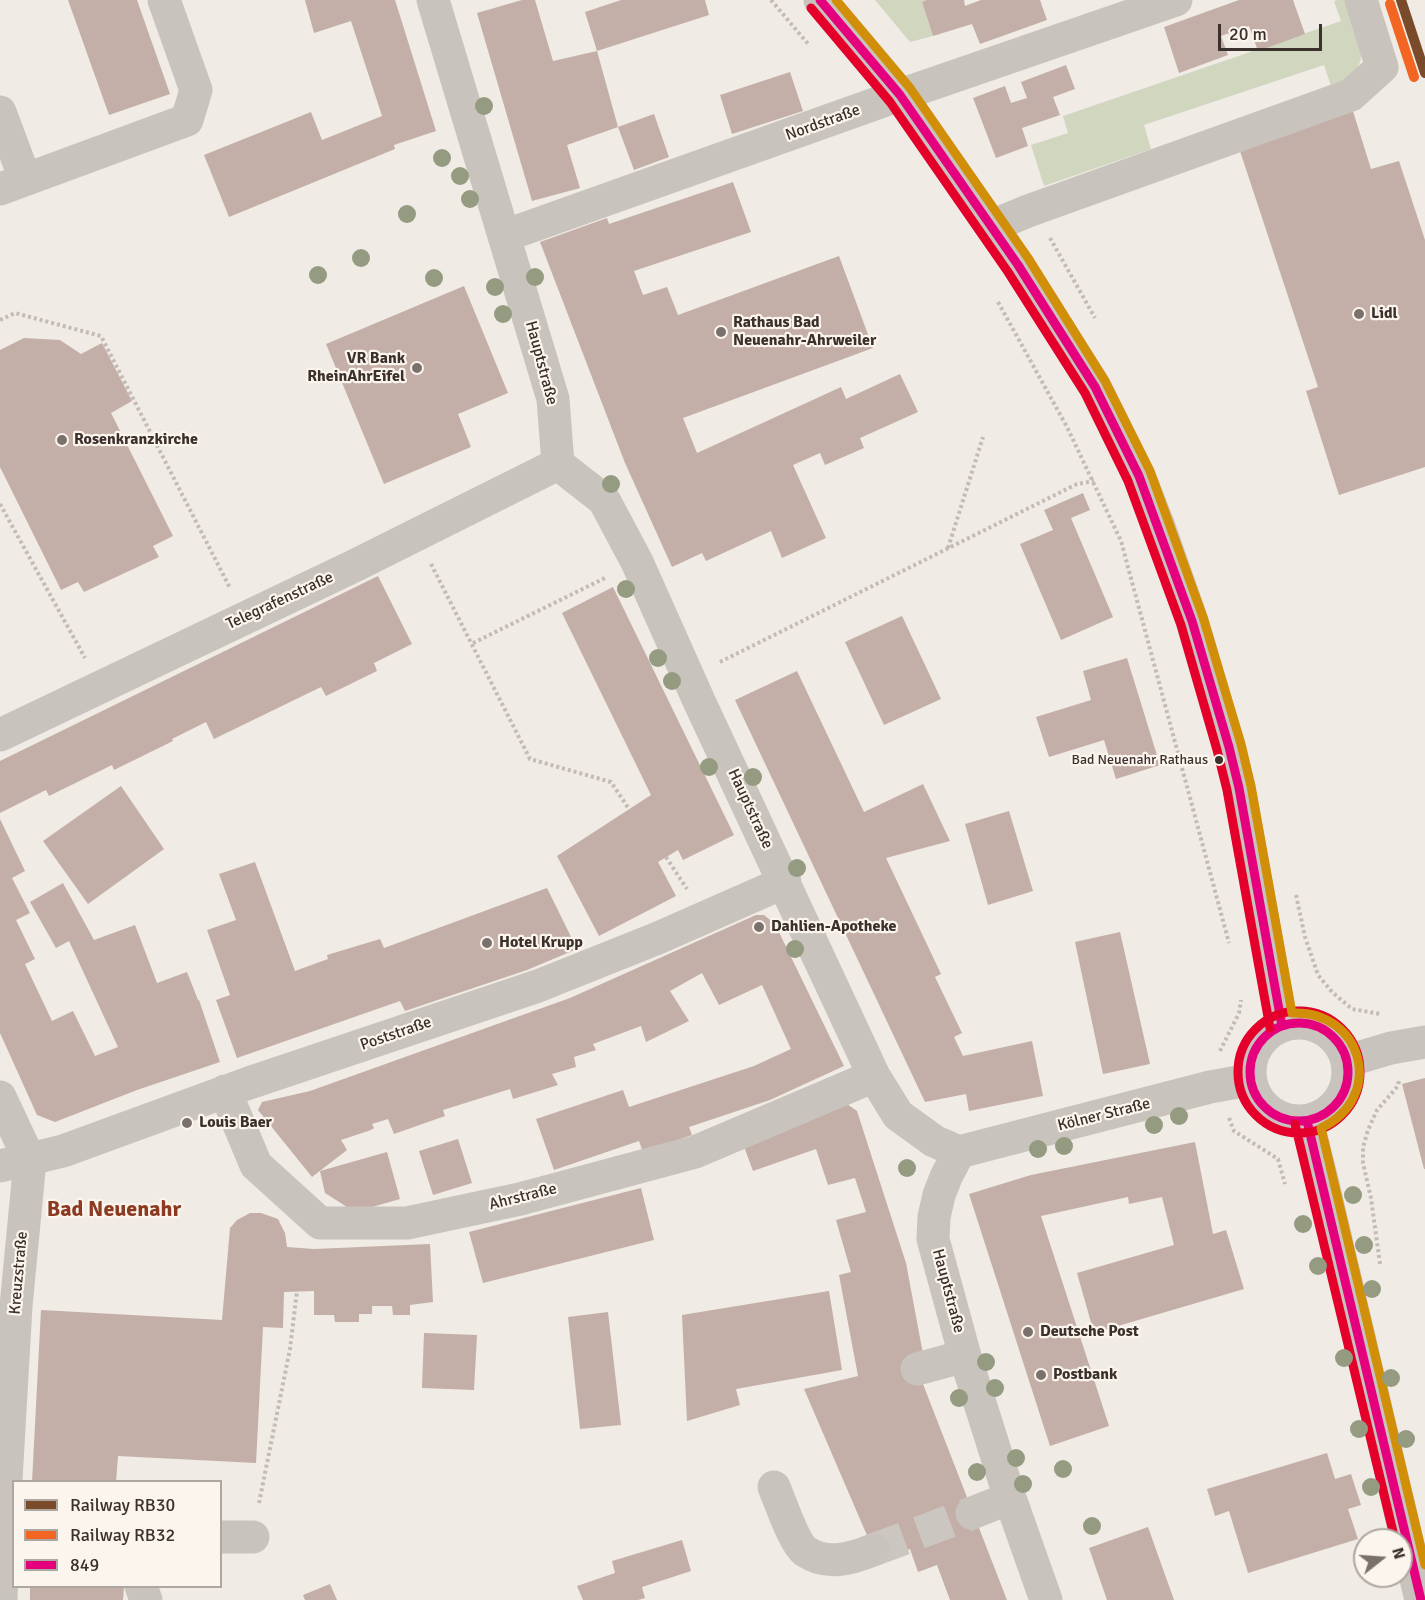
<!DOCTYPE html>
<meta charset="utf-8">
<style>
body{margin:0}
#map{position:relative;width:1425px;height:1600px;overflow:hidden;background:#f0ebe5;font-family:Signika,sans-serif}
canvas{display:block}
.legend{position:absolute;left:12px;top:1480px;width:210px;height:108px;box-sizing:border-box;background:#fbf5ee;border:2px solid #aea6a0;margin:0;padding:8px 10px;list-style:none;font-size:18px;color:#3b302b}
.legend li{display:flex;align-items:center;gap:12px;height:30px}
.legend b{width:30px;border:2px solid #aea6a0}
.north{position:absolute;left:1353px;top:1528px;width:60px;height:60px;box-sizing:border-box;background:#fbf5ee;border:2px solid #aea6a0;border-radius:50%;rotate:73deg;font-size:16px;font-weight:700;line-height:24px;text-align:center;color:#3b302b}
.north::after{content:'';display:block;margin:auto;width:21px;height:27px;background:#7a716c;clip-path:polygon(50% 0,100% 100%,50% 72%,0 100%)}
.scale{position:absolute;left:1218px;top:24px;width:104px;height:27px;box-sizing:border-box;border:3px solid #3b302b;border-top:0;padding-left:8px;font-size:18px;line-height:21px;white-space:nowrap;color:#3b302b;-webkit-text-stroke:4px #fbf5ee;paint-order:stroke}
</style>
<div id="map">
<canvas width="1425" height="1600"></canvas>
<ul class="legend">
<li><b style="height:8px;background:#7a4b2a"></b>Railway RB30</li>
<li><b style="height:8px;background:#f26522"></b>Railway RB32</li>
<li><b style="height:8px;background:#e5007d"></b>849</li>
</ul>
<div class="north">N</div>
<div class="scale">20 m</div>
</div>
<script>
const g = document.querySelector('canvas').getContext('2d');
g.lineJoin = 'round';
function paint(path, color) { g.fillStyle = color; g.fill(path, 'evenodd'); }
function strokePath(path, color, width, dash) { g.strokeStyle = color; g.lineWidth = width; g.lineCap = dash ? 'butt' : 'round'; g.setLineDash(dash || []); g.stroke(path); }
function label(font, color, halo, rows, align = 'center') {
  g.font = font + ' Signika,sans-serif'; g.lineWidth = 4.5; g.setLineDash([]); g.textBaseline = 'middle'; g.strokeStyle = halo; g.fillStyle = color; for (const [text, x, y, turn = 0] of rows) {
    g.save(); g.translate(x, y); g.rotate((+turn || 0) * Math.PI / 180); g.textAlign = isNaN(turn) ? turn : align; if (halo) g.strokeText(text, 0, 0); g.fillText(text, 0, 0); g.restore();
  }
}
paint(new Path2D(`
 M875,0H927L922,2L933,36L910,42Z
 M1338,0H1352C1356,20 1368,48 1358,67C1354,76 1340,83 1332,89L1324,65L1144,125L1151,149L1044,186L1031,145L1068,133L1063,116L1341,21L1334,1Z`), '#d1d6bf');
paint(new Path2D(`
 M68,0H137L170,94L109,115Z
 M305,0H395L436,131L394,145L395,149L229,217L204,155L311,112L322,140L382,116L351,21L314,33Z
 M522,0H535L553,61L597,51L618,127L654,114L669,157L634,170L618,127L567,145L580,188L532,201L477,13Z
 M621,0H705L709,15L597,51L585,12Z
 M927,0H964L965,6L981,0H1040L1047,20L980,44L972,24L933,36L922,2Z
 M1239,0H1293L1305,34L1258,51L1249,26L1221,36L1228,55L1179,73L1164,27Z
 M1066,65L1075,89L1053,97L1060,115L1022,128L1028,146L996,158L973,98L1005,86L1011,103L1027,98L1021,82Z
 M790,72L803,111L732,134L720,95Z
 M1352,108L1371,169L1399,161L1425,240V467L1339,495L1306,391L1318,387L1239,148Z
 M733,182L751,232L634,271L643,295L667,287L678,315L839,256L873,348L683,418L697,453L841,387L846,399L900,374L918,412L860,438L864,448L825,465L820,453L793,465L826,538L782,558L771,531L706,561L702,553L672,567L625,463L540,242L607,218L609,224Z
 M464,286L508,393L458,414L471,447L384,484L326,344Z
 M24,338L60,340L81,354L102,343L132,401L111,413L173,536L153,546L159,557L84,592L78,582L61,590L0,467V350Z
 M1083,493L1090,510L1071,518L1113,617L1061,640L1020,544L1053,530L1044,510Z
 M378,576L412,644L374,663L377,671L326,696L321,687L214,739L206,722L172,739L173,741L114,770L112,765L49,796L46,790L0,813V761Z
 M613,587L734,835L683,860L678,850L658,862L676,896L599,936L557,856L651,795L562,613Z
 M902,616L941,699L884,725L845,642Z
 M1127,658L1160,765L1116,779L1104,740L1049,757L1036,717L1091,700L1083,671Z
 M797,671L864,812L923,784L950,841L886,858L941,974L935,977L962,1033L954,1037L963,1056L1032,1041L1043,1096L969,1111L966,1094L925,1102L735,700Z
 M121,786L164,849L88,904L43,841Z
 M1009,811L1033,891L988,905L965,824Z
 M0,819L25,871L12,878L30,913L16,920L35,959L25,964L52,1021L73,1011L95,1056L118,1047L69,941L56,948L30,902L63,883L94,940L135,925L157,983L187,972L198,1000H199L220,1062L137,1090L55,1122L37,1115L0,1033Z
 M255,862L295,971L328,959L327,955L380,939L384,948L547,888L577,949L527,970L405,1011L400,1001L237,1058L216,1000L230,995L207,930L236,920L219,874Z
 M756,915H764L775,924L844,1066L770,1100L689,1127L692,1135L643,1152L639,1141L554,1170L536,1119L623,1090L629,1107L754,1066L791,1049L762,985L719,1005L702,973L670,991L689,1021L646,1042L641,1026L593,1044L596,1050L574,1057L576,1067L552,1074L558,1085L513,1099L510,1089L443,1110L445,1116L394,1134L388,1119L372,1124L374,1128L371,1130L341,1140L347,1150L312,1177L258,1110L262,1102L310,1091L570,998Z
 M1120,932L1150,1064L1103,1074L1075,942Z
 M1425,1078V1169H1424L1402,1084Z
 M847,1104L857,1111L906,1263L923,1354L914,1361L1007,1600H950L937,1565L918,1572L910,1549L878,1561L804,1389L858,1376L839,1275L851,1272L836,1220L866,1212L855,1178L828,1185L816,1149L753,1171L742,1141Z
 M458,1139L472,1183L433,1195L419,1151Z
 M1195,1142L1213,1234L1226,1230L1244,1289L1094,1333L1077,1273L1174,1245L1162,1197L1129,1204L1128,1197L1041,1216L1109,1426L1050,1446L969,1194L1031,1175Z
 M387,1152L400,1199L355,1212L325,1193L320,1171Z
 M641,1188L654,1240L483,1283L469,1232Z
 M250,1213H261L278,1219L285,1233L287,1247L314,1249L430,1244L433,1302L410,1305V1315H393L392,1306H372V1314H359V1322H335L334,1315H314V1291L284,1292L283,1328L263,1327L256,1463L118,1456L116,1482H32L41,1310L222,1320L230,1228L237,1220Z
 M829,1291L842,1370L736,1389L740,1405L687,1421L682,1315Z
 M608,1312L621,1425L580,1429L568,1317Z
 M424,1333L477,1335L474,1390L422,1388Z
 M1327,1453L1335,1479L1351,1474L1361,1505L1348,1509L1358,1539L1248,1573L1229,1511L1215,1516L1207,1489Z
 M1148,1527L1174,1600H1107L1089,1548Z
 M682,1540L691,1571L642,1587L645,1598L638,1600H583L577,1586L615,1573L612,1561Z
 M330,1584L337,1600H305L303,1595Z
 M30,1587H124L123,1600H30Z`), '#c3afa7');
strokePath(new Path2D(`
 M873,1550L972,1513`), '#ccc6c0', 33, [33, 16]);
strokePath(new Path2D(`
 M771,0L809,45
 M1050,238L1095,318
 M998,302L1067,427L1121,541L1229,943
 M0,320L15,313L101,336L230,588
 M0,504L85,658
 M948,548L983,437
 M431,564L530,759L611,782L629,809
 M473,643L607,577
 M720,662L1077,484L1094,481
 M666,857L687,889
 M1296,895L1305,937L1318,975L1332,992L1352,1009L1381,1014
 M1220,1051L1239,1013L1241,1000
 M1229,1118L1234,1131L1278,1159L1285,1184
 M1380,1264L1371,1198L1363,1163V1147L1368,1130L1377,1110L1398,1086L1399,1080
 M259,1503L290,1349L297,1291`), '#c2bbb6', 4, [3, 3]);
strokePath(new Path2D(`
 M433,0L553,399L558,464L604,500L637,562L699,701L874,1076L898,1115L934,1141L959,1152
 M820,0L900,95L1018,265L1095,387L1139,476L1158,524L1192,621L1229,747L1239,788L1282,1026
 M0,112L25,179
 M0,189L187,120L196,90L164,0
 M992,226L1028,211L1351,95L1382,67L1361,0
 M504,236L900,95L1176,0
 M0,735L354,566L558,464
 M1250 1072a49 49 0 1 1 98 0a49 49 0 1 1-98 0Z
 M1347,1061L1391,1048L1425,1042
 M225,1091L256,1165L320,1223H407L520,1199L695,1152L874,1076
 M0,1097L30,1161L16,1306L4,1515L1,1600
 M1307,1121L1321,1176L1421,1600
 M959,1152L946,1177L939,1195L934,1217L933,1239L965,1356L1010,1498L1046,1600
 M959,1152L1210,1087L1249,1080
 M0,1166L63,1151L249,1083L538,986L658,938L785,882
 M917,1369L965,1356
 M774,1487C780,1501 794,1543 805,1551C826,1566 851,1559 873,1550
 M972,1513L1010,1498
 M220,1537H253
 M141,1586L146,1600`), '#c9c3be', 33);
strokePath(new Path2D(`
 M820,0L900,95L1018,265L1095,387L1139,476L1192,621L1229,747L1239,788L1282,1026
 M1250 1072a49 49 0 1 1 98 0a49 49 0 1 1-98 0Z
 M1307,1121L1421,1600`), '#e5007d', 9);
strokePath(new Path2D(`
 M811,8L890,102L1008,272L1085,393L1128,481L1181,625L1217,750L1227,790L1270,1028
 M1238 1072a61 61 0 1 1 122 0a61 61 0 1 1-122 0Z
 M1295,1124L1395,1540`), '#e4002b', 9);
strokePath(new Path2D(`
 M836,0L910,88L1028,258L1105,381L1150,471L1203,617L1241,744L1251,786L1292,1013C1363,1010 1386,1097 1321,1128L1425,1565`), '#d18e09', 9);
strokePath(new Path2D(`
 M1401,0L1425,73`), '#7a4b2a', 10);
strokePath(new Path2D(`
 M1390,4L1414,77`), '#f26522', 10);
g.fillStyle = '#959b80';
for (const [x, y] of [
 [484,106],
 [442,158],
 [460,176],
 [470,199],
 [407,214],
 [361,258],
 [318,275],
 [535,277],
 [434,278],
 [495,287],
 [503,314],
 [611,484],
 [626,589],
 [658,658],
 [672,681],
 [709,767],
 [753,777],
 [797,868],
 [795,949],
 [1179,1116],
 [1154,1125],
 [1064,1146],
 [1038,1149],
 [907,1168],
 [1353,1195],
 [1303,1224],
 [1364,1245],
 [1318,1266],
 [1372,1289],
 [1344,1358],
 [986,1362],
 [1391,1378],
 [995,1388],
 [959,1398],
 [1359,1429],
 [1406,1439],
 [1016,1458],
 [1063,1469],
 [977,1472],
 [1023,1484],
 [1371,1487],
 [1092,1526]
]) { g.beginPath(); g.arc(x, y, 9, 0, 2 * Math.PI); g.fill(); }
for (const [x, y, r, color] of [
 [1359,314,6,"#7a716c"],
 [721,332,6,"#7a716c"],
 [417,368,6,"#7a716c"],
 [62,440,6,"#7a716c"],
 [1219,760,5,"#3b302b"],
 [759,927,6,"#7a716c"],
 [487,943,6,"#7a716c"],
 [187,1123,6,"#7a716c"],
 [1028,1332,6,"#7a716c"],
 [1041,1375,6,"#7a716c"]
]) { const dot = new Path2D(); dot.arc(x, y, r, 0, 2 * Math.PI); g.fillStyle = color; g.fill(dot); strokePath(dot, '#fbf5ee', 2); }
label('14px', '#3b302b', '#fbf5ee', [
 ["Bad Neuenahr Rathaus",1208,760]
], 'right');
label('16px', '#3b302b', '#fbf5ee', [
 ["Nordstraße",823,123,-20],
 ["Hauptstraße",541,363,75],
 ["Telegrafenstraße",280,601,-25],
 ["Hauptstraße",750,809,65],
 ["Poststraße",396,1034,-19],
 ["Kölner Straße",1104,1115,-14],
 ["Ahrstraße",523,1197,-14],
 ["Kreuzstraße",19,1273,-85],
 ["Hauptstraße",948,1291,75]
]);
label('bold 16px', '#3b302b', '#fbf5ee', [
 ["Lidl",1371,314],
 ["Rathaus Bad",733,323],
 ["Neuenahr-Ahrweiler",733,341],
 ["VR Bank",405,359,"right"],
 ["RheinAhrEifel",405,377,"right"],
 ["Rosenkranzkirche",74,440],
 ["Dahlien-Apotheke",771,927],
 ["Hotel Krupp",499,943],
 ["Louis Baer",199,1123],
 ["Deutsche Post",1040,1332],
 ["Postbank",1053,1375]
], 'left');
label('bold 22px', '#8c3b22', '#fbf5ee', [
 ["Bad Neuenahr",114,1210]
]);
</script>
